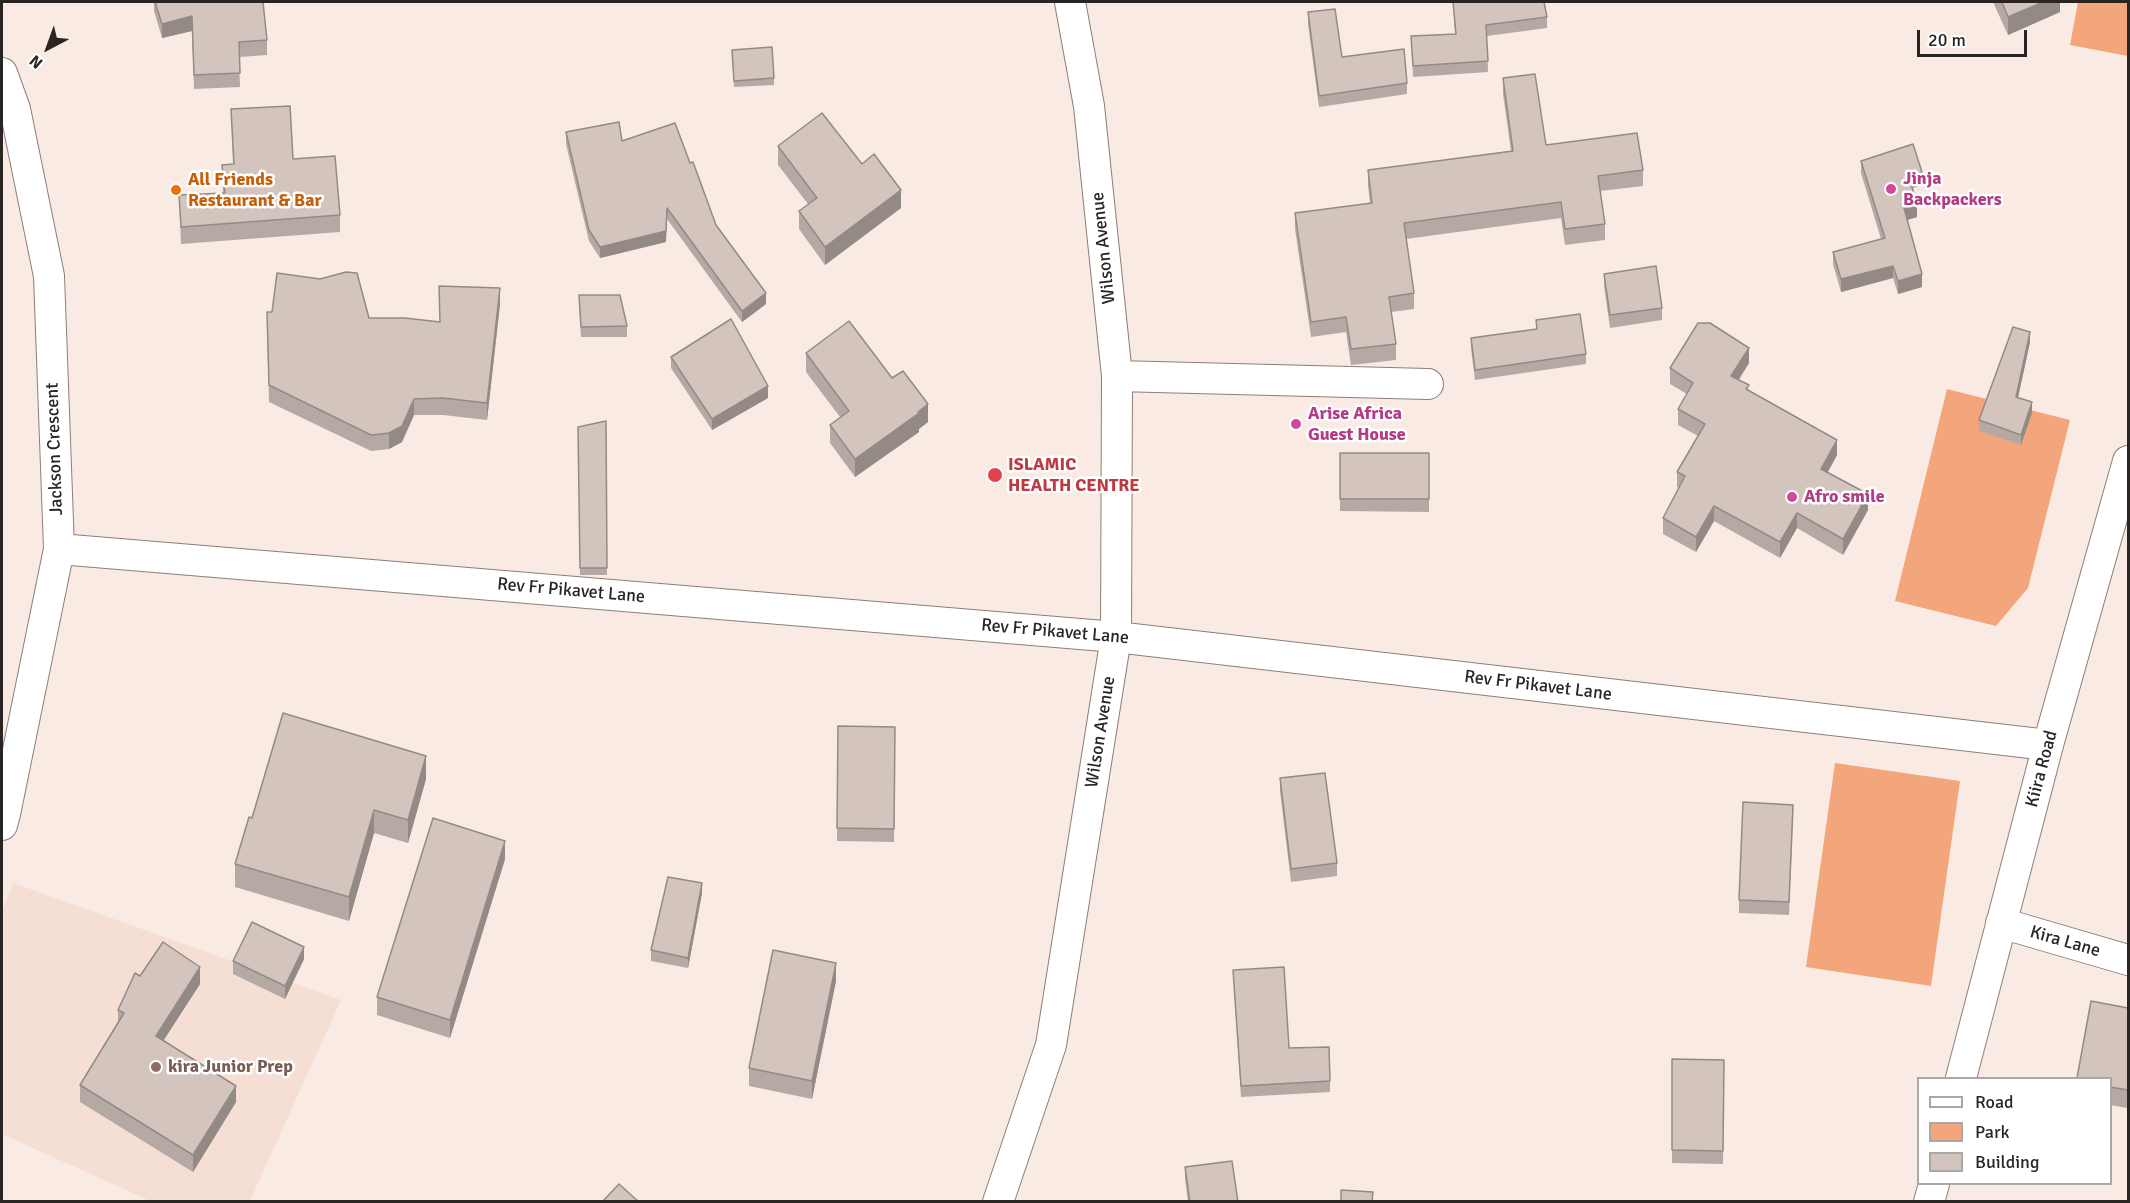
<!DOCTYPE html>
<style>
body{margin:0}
#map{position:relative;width:2130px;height:1203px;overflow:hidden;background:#f9ebe3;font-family:Signika,sans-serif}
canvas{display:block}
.frame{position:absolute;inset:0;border:3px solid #2a2523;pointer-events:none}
.legend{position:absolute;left:1917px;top:1077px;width:195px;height:108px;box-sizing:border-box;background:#fff;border:2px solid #aaa8a7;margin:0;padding:8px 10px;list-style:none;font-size:18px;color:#2a2523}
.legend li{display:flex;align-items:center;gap:12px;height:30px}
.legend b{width:30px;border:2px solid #aaa8a7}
.north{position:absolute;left:18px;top:18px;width:60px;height:60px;-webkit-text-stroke:4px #fff;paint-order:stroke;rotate:221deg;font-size:16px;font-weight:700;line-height:24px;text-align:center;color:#2a2523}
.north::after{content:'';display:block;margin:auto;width:21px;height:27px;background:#2a2523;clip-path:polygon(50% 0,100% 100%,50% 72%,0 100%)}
.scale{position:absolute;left:1917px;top:30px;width:110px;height:27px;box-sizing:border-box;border:3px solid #2a2523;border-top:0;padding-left:8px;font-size:18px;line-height:21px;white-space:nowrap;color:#2a2523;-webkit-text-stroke:4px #fff;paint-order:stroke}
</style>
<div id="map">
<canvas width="2130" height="1203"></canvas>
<div class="frame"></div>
<ul class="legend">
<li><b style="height:8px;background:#fff"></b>Road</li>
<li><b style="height:16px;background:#f3a67b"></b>Park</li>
<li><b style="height:16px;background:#d3c5be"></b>Building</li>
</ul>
<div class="north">N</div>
<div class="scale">20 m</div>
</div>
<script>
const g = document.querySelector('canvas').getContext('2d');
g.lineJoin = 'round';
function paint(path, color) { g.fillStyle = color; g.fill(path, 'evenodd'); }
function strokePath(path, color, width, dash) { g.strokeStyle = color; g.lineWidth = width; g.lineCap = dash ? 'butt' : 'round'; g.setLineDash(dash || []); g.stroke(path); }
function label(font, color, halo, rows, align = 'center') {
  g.font = font + ' Signika,sans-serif'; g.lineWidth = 5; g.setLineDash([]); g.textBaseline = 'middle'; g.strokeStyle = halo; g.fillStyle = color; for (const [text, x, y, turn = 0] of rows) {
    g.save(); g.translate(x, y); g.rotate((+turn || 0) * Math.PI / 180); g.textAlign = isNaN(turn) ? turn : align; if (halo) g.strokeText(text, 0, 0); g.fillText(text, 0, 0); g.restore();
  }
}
paint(new Path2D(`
 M13,883L341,1000L250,1201H150L2,1134V912Z`), '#f5dfd4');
paint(new Path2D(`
 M2078,2H2128V56L2070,45Z
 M1947,389L2070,420L2028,588L1996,626L1895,601Z
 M1835,763L1960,781L1931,986L1806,967Z`), '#f3a67b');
const street = new Path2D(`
 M2,73L15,109L49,276L59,549L5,814L2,825
 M1117,376L1428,384
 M59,549L1116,637L2048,745
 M2001,923L2128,960
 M1961,1078L2048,745L2128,461
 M998,1202L1051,1045L1116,637L1117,376L1089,106L1070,2
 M1929,1202L1934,1184`);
strokePath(street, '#8b7f78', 32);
strokePath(street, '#fff', 30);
paint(new Path2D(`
 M154,2H263L267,40V55L239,57L240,87L194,89L192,31L162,38L154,11Z
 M1453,2H1544L1547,17V28L1487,36L1488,72L1413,77L1411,36L1455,34Z
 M1993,2H2060V12L2008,35Z
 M1308,12L1342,57L1407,83V94L1319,107L1308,24Z
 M732,56L774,78V85L734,87Z
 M1503,78L1546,145L1643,170V186L1600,191L1605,224V240L1565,245L1561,218L1406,239L1414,293V309L1391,312L1396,344V360L1351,365L1346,332L1311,337L1295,229V213L1370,203L1368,186V170L1511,151L1503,94Z
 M231,109L293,159L340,215V232L181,244L179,195L223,193L222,165L233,164Z
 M566,132L622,141L690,163L716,225L766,304L742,322L667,219L666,242L600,258L589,241L566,144Z
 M778,146L862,164L901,208L825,265L799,229V211L808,204L778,165Z
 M1861,161L1922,185L1912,188L1917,217L1907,220L1922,287L1898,294L1893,278L1841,292L1833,264V252L1881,239L1861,173Z
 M1604,274L1662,308V320L1610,328L1604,286Z
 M439,286L500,304L487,420L443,415H414L402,442L389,449L371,451L269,402L267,328L369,318L440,322Z
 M579,305L627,326V337H581Z
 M1536,320L1586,354V364L1475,380L1471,348V338L1536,329Z
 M2030,342L2018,397L2032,413L2021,445L1979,431V420Z
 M806,353L892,378L928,422L919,429V432L855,477L830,443V425L840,417L806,372Z
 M671,357L768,398L712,430L671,368Z
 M1749,363L1739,380L1749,390L1837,455L1828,472L1868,510L1843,555L1797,528L1780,558L1714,521L1696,552L1663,534V518L1679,488L1677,487V472L1698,436L1678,425V409L1687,394L1670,384V368Z
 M606,421L607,575H580L578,427Z
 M1340,453H1429V512L1340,511Z
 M838,726L895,727L894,842L837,841Z
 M1280,778L1337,863V876L1291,882L1280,791Z
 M426,779L408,843L374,833L349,921L235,887V864L252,818Z
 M1793,817L1789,915L1739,913V900Z
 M505,859L450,1038L377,1015V997Z
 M702,893L688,968L651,961V950Z
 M304,959L285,999L233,974V961Z
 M1233,970L1289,1048L1330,1081V1092L1241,1097Z
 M140,976L200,984L163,1041L236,1102L193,1172L80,1102V1085L118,1025V1010Z
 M836,981L812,1099L749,1086V1068Z
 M2128,1008V1119H2127V1108L2110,1105V1078Z
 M1672,1059L1724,1060L1723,1164L1672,1163Z
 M1185,1167L1238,1202H1188L1185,1179Z`), '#b5a9a3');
paint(new Path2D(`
 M2043,2H2060V12L2008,35V17Z
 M192,16V31L162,38V24Z
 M1922,172V185L1909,189V177Z
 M901,190V208L825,265V247Z
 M1917,204V217L1904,221V208Z
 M667,208L666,242L600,258V247Z
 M1893,266V278L1841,292V279Z
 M1922,274V287L1898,294V281Z
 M500,288V304L487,420V403Z
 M766,293V304L742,322V311Z
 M2030,332V342L2016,407V397Z
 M1749,348V363L1731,391V376Z
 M768,386V398L712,430V419Z
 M414,399V415L402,442L389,449V433Z
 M2032,402V413L2021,445V435Z
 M928,404V422L919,429V432L855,477V459Z
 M1837,440V455L1821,484V469Z
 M1868,494V510L1843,555V539Z
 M1714,506V521L1696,552V537Z
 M1797,513V528L1780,558V542Z
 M426,756V779L408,843V820Z
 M374,810V833L349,921V897Z
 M505,841V859L450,1038V1020Z
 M702,883V893L688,968V958Z
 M304,947V959L285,999V986Z
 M836,963V981L812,1099V1081Z
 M200,967V984L156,1052V1036Z
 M236,1086V1102L193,1172V1155Z`), '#948a85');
const building = new Path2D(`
 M155,2H263L267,40L239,42L240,73L194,75L192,16L162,24Z
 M1453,2H1544L1547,17L1486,25L1488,61L1413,66L1411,36L1456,34Z
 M2002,2H2043L2008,17Z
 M1335,9L1342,57L1404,49L1407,83L1319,96L1308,12Z
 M772,47L774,78L734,81L732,50Z
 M1535,74L1546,145L1637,133L1643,170L1598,176L1605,224L1565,229L1561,202L1404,223L1414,293L1389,297L1396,344L1351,349L1346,317L1311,322L1295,213L1372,203L1368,170L1513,151L1503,78Z
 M290,106L293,159L335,156L340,215L181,227L179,195L225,193L222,165L234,164L231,109Z
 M822,113L862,164L874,154L901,190L825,247L799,211L817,198L778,146Z
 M619,122L622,141L675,123L690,163L693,162L716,225L766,293L742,311L667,208L666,231L600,247L589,230L566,132Z
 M1913,144L1922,172L1909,177L1917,204L1904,208L1922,274L1898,281L1893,266L1841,279L1833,252L1885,238L1861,161Z
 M1656,266L1662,308L1610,315L1604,274Z
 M346,272L357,273L369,318H405L440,322L439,286L500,288L487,403L443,398L414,399L402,426L389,433L371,435L269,385L267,312H272L277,273L320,279Z
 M579,295H620L627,326L581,327Z
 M1580,314L1586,354L1475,370L1471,338L1537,329L1536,320Z
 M731,319L768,386L712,419L671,357Z
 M849,321L892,378L903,371L928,404L918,412L919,413L855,459L830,425L849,411L806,353Z
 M1698,323H1710L1749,348L1731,376L1749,385L1746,389L1837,440L1821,469L1868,494L1843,539L1797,513L1780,542L1714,506L1696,537L1663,518L1685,476L1677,472L1705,424L1678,409L1693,383L1670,368Z
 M2013,327L2030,332L2016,397L2032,402L2021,435L1979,420Z
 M606,421L607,568H580L578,427Z
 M1340,453H1429V499H1340Z
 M283,713L426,756L408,820L374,810L349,897L235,864L249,817L252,818Z
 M838,726L895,727L894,829L837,828Z
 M1325,773L1337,863L1291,869L1280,778Z
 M1743,802L1793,805L1789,902L1739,900Z
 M433,818L505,841L450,1020L377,997Z
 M668,877L702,883L688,958L651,950Z
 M252,922L304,947L285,986L233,961Z
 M163,942L200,967L156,1036L236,1086L193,1155L80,1085L124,1013L118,1010L135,973L140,976Z
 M773,950L836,963L812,1081L749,1068Z
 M1284,967L1289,1048L1329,1047L1330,1081L1241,1086L1233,970Z
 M2091,1001L2128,1008V1090L2110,1087V1078H2077Z
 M1672,1059L1724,1060L1723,1151L1672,1150Z
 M1232,1161L1238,1202H1190L1185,1167Z
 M619,1184L639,1202H602Z
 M1341,1190L1373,1192L1372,1202H1341Z`);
paint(building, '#d3c5be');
strokePath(building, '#948a85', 1.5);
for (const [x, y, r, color] of [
 [1891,189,6,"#d1479c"],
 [176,190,6,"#e8710a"],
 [1296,424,6,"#d1479c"],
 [995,475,8,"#e0444e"],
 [1792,497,6,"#d1479c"],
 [156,1067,6,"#8d6e63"]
]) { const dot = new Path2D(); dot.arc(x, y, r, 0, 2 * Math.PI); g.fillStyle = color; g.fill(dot); strokePath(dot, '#fff', 2); }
label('bold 18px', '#b23c85', '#fff', [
 ["Jinja",1903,179],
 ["Backpackers",1903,200],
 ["Arise Africa",1308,414],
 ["Guest House",1308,435],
 ["Afro smile",1804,497]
], 'left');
label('bold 18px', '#c56008', '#fff', [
 ["All Friends",188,180],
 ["Restaurant & Bar",188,201]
], 'left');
label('18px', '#2a2523', '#fff', [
 ["Wilson Avenue",1104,248,-96],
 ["Jackson Crescent",55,449,-92],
 ["Rev Fr Pikavet Lane",571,591,5],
 ["Rev Fr Pikavet Lane",1055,632,5],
 ["Rev Fr Pikavet Lane",1538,686,7],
 ["Wilson Avenue",1101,732,-81],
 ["Kiira Road",2042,769,-75],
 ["Kira Lane",2065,942,16]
]);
label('bold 18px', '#be3a42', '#fff', [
 ["ISLAMIC",1008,465],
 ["HEALTH CENTRE",1008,486]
], 'left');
label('bold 18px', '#785e54', '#fff', [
 ["kira Junior Prep",168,1067]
], 'left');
</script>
